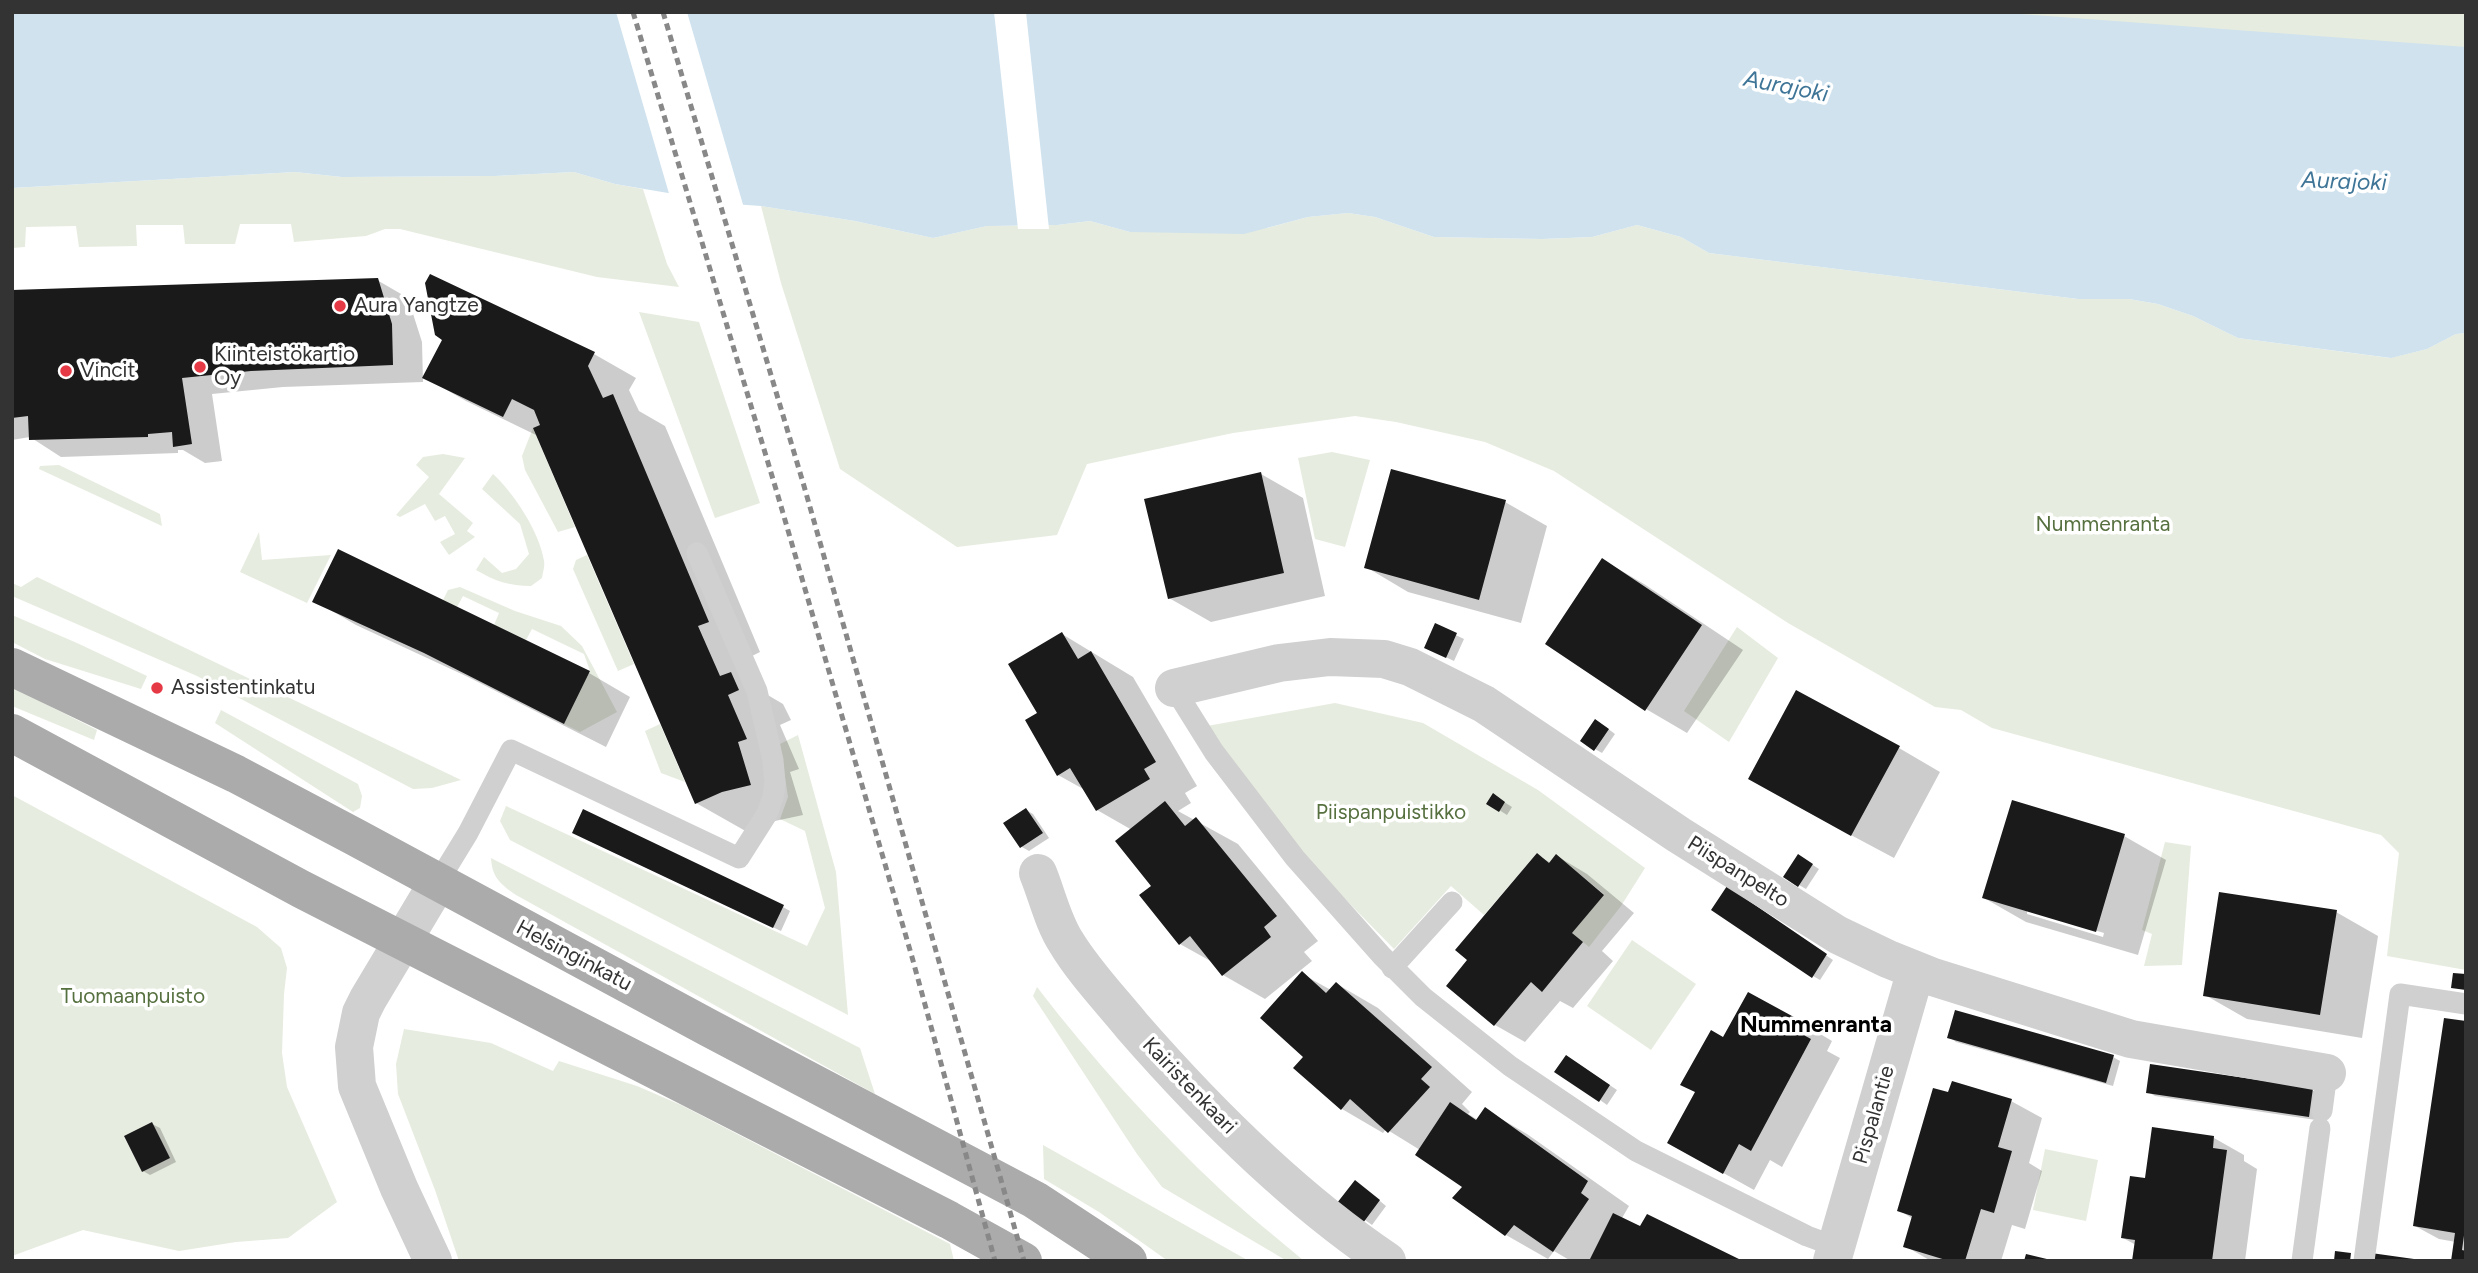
<!DOCTYPE html>
<meta charset="utf-8">
<style>
body{margin:0}
#map{position:relative;width:2478px;height:1273px;overflow:hidden;background:#fff;font-family:Figtree,sans-serif}
canvas{display:block}
.frame{position:absolute;inset:0;border:14px solid #333;pointer-events:none}
</style>
<div id="map">
<canvas width="2478" height="1273"></canvas>
<div class="frame"></div>
</div>
<script>
const g = document.querySelector('canvas').getContext('2d');
g.lineJoin = 'round';
function paint(path, color) { g.fillStyle = color; g.fill(path, 'evenodd'); }
function strokePath(path, color, width, dash) { g.strokeStyle = color; g.lineWidth = width; g.lineCap = dash ? 'butt' : 'round'; g.setLineDash(dash || []); g.stroke(path); }
function label(font, color, halo, rows, align = 'center') {
  g.font = font + ' Figtree,sans-serif'; g.lineWidth = 7; g.setLineDash([]); g.textBaseline = 'middle'; g.strokeStyle = halo; g.fillStyle = color; for (const [text, x, y, turn = 0] of rows) {
    g.save(); g.translate(x, y); g.rotate((+turn || 0) * Math.PI / 180); g.textAlign = isNaN(turn) ? turn : align; if (halo) g.strokeText(text, 0, 0); g.fillText(text, 0, 0); g.restore();
  }
}
paint(new Path2D(`
 M1602,12H2466V89Z
 M295,172L342,177L494,176L574,172L615,184L643,189L667,264L679,287L597,277L400,229H385L366,236L294,242L291,224H240L235,244H185L183,225H136L137,246L79,247L76,226L26,227L25,247L12,248V188Z
 M761,206L855,221L933,238L987,226L1057,225L1090,221L1130,232L1267,228L1308,217L1348,213L1375,217L1434,237L1542,239L1592,237L1637,225L1681,237L1709,253L2078,299H2129L2158,304L2193,316L2238,338L2390,358L2427,349L2456,334L2466,333V970L2387,956L2399,853L2381,835L1992,728L1961,710L1935,707L1788,623L1554,471L1485,442L1396,422L1355,416L1233,433L1087,464L1057,535L957,547L840,469L781,283Z
 M639,312L699,322L760,503L715,518Z
 M533,428L575,527L558,532L525,470L522,456Z
 M1332,452L1370,460L1345,547L1315,539L1298,458Z
 M443,454L465,458L439,494L473,523L467,531L475,537L449,555L440,542L455,534L445,516L435,521L425,504L400,517L396,515L429,477L416,465L423,457Z
 M59,465L160,514L162,526L39,469L40,466Z
 M493,474C514,493 540,533 544,561C545,566 543,572 542,578L531,586C509,586 495,581 476,570L484,557L502,573L516,569L529,554L520,524L482,489Z
 M259,532L262,560L331,555L307,603L240,572Z
 M587,555L634,664L618,671L573,569L576,560Z
 M37,577L461,780L432,788L413,789L197,676L12,596V583L21,587Z
 M460,587L515,611L561,626L582,646L617,712L580,732L564,724L590,671L584,654L532,629L526,640L494,625L499,613L463,596L457,607L443,600L448,590Z
 M12,615L77,643L147,676L141,689L45,659L12,642Z
 M1737,627L1778,658L1729,742L1684,711Z
 M12,687L97,730L94,740L12,706Z
 M1335,703L1423,723L1538,790L1645,868L1621,906L1589,947L1572,933L1604,894L1556,855L1549,863L1537,853L1484,915L1451,886L1394,949L1307,860L1207,726Z
 M221,710L358,784L362,796L360,808L353,812L215,723Z
 M660,724L685,782L661,773L645,731Z
 M798,735L836,872L848,1015L510,840L500,821L506,806L807,946L825,908L805,831L780,819L788,797L780,744Z
 M12,795L257,927L281,948L287,968L284,994L282,1053L287,1087L337,1202L288,1238L236,1242L179,1251L83,1230L12,1256ZM152,1122L170,1158L142,1172L124,1137Z
 M2165,842L2191,846L2182,965L2144,966L2152,934L2142,930Z
 M491,858L860,1048L875,1094L516,895C500,884 492,877 491,858Z
 M1632,940L1696,984L1651,1050L1587,1006Z
 M1037,987C1093,1060 1155,1128 1222,1191C1248,1215 1277,1238 1304,1261H1287L1162,1187L1137,1154L1033,996Z
 M404,1029L491,1043L553,1071L559,1061L637,1086L681,1105L950,1244L954,1261H459L435,1190L398,1094L396,1064Z
 M1043,1145L1249,1261H1168L1099,1212L1044,1179Z
 M2045,1149L2098,1160L2086,1221L2033,1210Z`), '#e6ecdf');
paint(new Path2D(`
 M12,12H1993L2466,47V333L2456,334L2427,349L2391,358L2238,338L2193,316L2158,304L2129,299H2078L1709,253L1681,237L1637,225L1592,237L1542,239L1434,237L1375,217L1348,213L1308,217L1244,234L1130,232L1090,221L1057,225L987,226L933,238L855,221L761,206L733,204L615,184L574,172L494,176L342,177L295,172L12,188Z`), '#cfe2ee');
paint(new Path2D(`
 M616,12H687L744,208L670,197Z
 M994,12H1026L1049,229H1018Z`), '#fff');
paint(new Path2D(`
 M377,280L408,298L422,342L423,382L283,387L212,394L222,461L205,463L183,450H178V453L61,457L30,437L12,440V291Z
 M594,354L636,378L629,390L639,411L665,426L760,652L750,657L766,694L783,704L791,720L780,725L799,769L790,772L803,815L775,821L749,833L696,803L538,436L466,401L424,377Z
 M1261,474L1303,498L1325,596L1211,622L1169,598Z
 M1505,502L1547,526L1521,623L1408,592L1366,567Z
 M1603,560L1644,584L1743,650L1687,733L1646,709Z
 M315,601L589,673L630,697L606,747L468,677L356,625Z
 M1435,625L1464,639L1454,661L1433,651Z
 M1062,634L1133,677L1197,786L1185,793L1191,803L1178,811L1238,844L1318,941L1304,952L1312,961L1265,999L1223,975L1214,963L1180,944L1153,886L1132,830L1097,810L1085,790L1058,775L1040,714Z
 M1603,725L1615,734L1602,753L1595,749Z
 M1899,748L1940,772L1894,858L1791,803Z
 M1501,800L1512,807L1507,815L1488,803Z
 M1026,810L1033,814L1049,838L1029,851L1022,847L1006,823Z
 M2124,836L2166,860L2138,955L2026,922L1984,898ZM2027,910L2104,933L2103,937L2027,914Z
 M581,837L783,907L790,911L781,931Z
 M1537,855L1551,863L1557,856L1587,874L1634,913L1602,951L1613,961L1573,1008L1560,1001L1525,1042L1495,1025L1469,960Z
 M1799,856L1819,869L1806,889L1799,885Z
 M1734,893L1833,960L1820,980L1813,976Z
 M2336,912L2378,936L2362,1038L2247,1019L2205,995Z
 M1302,974L1331,990L1337,984L1378,1008L1472,1092L1462,1104L1470,1112L1468,1114L1478,1120L1486,1110L1527,1134L1629,1206L1622,1218L1626,1221L1739,1261H1571L1554,1251L1548,1259L1506,1235L1454,1198L1464,1187L1420,1150L1386,1129L1383,1133L1342,1109L1305,1057Z
 M1802,1023L1832,1041L1827,1051L1840,1058L1782,1167L1770,1160L1754,1190L1700,1160L1724,1039Z
 M2466,1023V1261L2456,1242L2439,1239L2415,1226Z
 M1949,1037L2113,1057L2120,1061L2113,1086L1956,1042Z
 M1574,1061L1617,1090L1607,1105L1600,1100Z
 M2312,1090L2320,1094L2316,1120L2155,1096L2148,1092Z
 M1949,1095L2011,1101L2042,1118L2029,1163L2042,1171L2025,1229L2012,1225L2001,1261H1931L1905,1246L1913,1219L1899,1210Z
 M152,1124L160,1128L176,1162L150,1175L143,1171Z
 M2214,1138L2244,1155V1161L2257,1169L2245,1261H2134L2136,1245L2123,1238L2146,1180Z
 M1363,1187L1386,1206L1372,1225L1340,1202Z`), '#0003');
paint(new Path2D(`
 M430,274L595,352L588,366L603,398L613,394L709,622L698,626L720,676L731,672L739,690L728,695L747,739L738,742L751,785L722,792L695,804L533,428L540,425L534,410L512,399L503,417L422,378L442,340L435,335L425,283Z
 M378,278L392,324L393,365L251,371L182,378L192,444L173,447L172,432L148,434V437L29,440L28,416L12,418V290Z
 M1391,469L1506,500L1479,600L1364,568Z
 M1261,472L1284,573L1168,599L1144,499Z
 M338,549L590,671L564,724L424,653L312,602Z
 M1602,558L1702,625L1645,711L1545,644Z
 M1435,623L1457,633L1446,658L1424,648Z
 M1062,632L1078,659L1091,651L1156,762L1144,769L1150,779L1096,811L1070,768L1057,776L1025,720L1037,713L1008,664Z
 M1796,690L1900,746L1851,836L1748,779Z
 M1595,719L1609,729L1594,751L1580,741Z
 M1493,793L1505,802L1499,812L1486,804Z
 M2012,800L2125,834L2096,932L1982,898Z
 M1165,801L1185,826L1196,817L1277,916L1264,927L1271,937L1222,976L1190,936L1179,945L1139,895L1151,886L1115,841Z
 M1026,808L1043,833L1020,848L1003,823Z
 M583,809L784,905L773,928L572,833Z
 M1537,853L1549,863L1556,854L1604,895L1572,933L1583,942L1542,992L1531,982L1494,1026L1446,986L1467,960L1455,950Z
 M1798,854L1813,864L1798,887L1783,877Z
 M1727,886L1827,954L1812,978L1711,910Z
 M2219,892L2337,910L2320,1015L2203,996Z
 M1302,971L1326,993L1336,982L1432,1067L1421,1079L1430,1087L1388,1133L1350,1099L1341,1110L1293,1068L1303,1057L1260,1018Z
 M2453,973L2466,974V990L2451,988Z
 M1748,992L1803,1022L1798,1032L1811,1039L1751,1151L1739,1144L1723,1174L1667,1143L1695,1092L1680,1085L1711,1030L1723,1037Z
 M1955,1010L2114,1055L2106,1083L1947,1038Z
 M2444,1018L2466,1021V1221L2462,1250L2466,1251V1261H2451L2455,1233L2413,1226Z
 M1566,1055L1610,1085L1599,1102L1554,1072Z
 M2150,1064L2313,1088L2309,1117L2146,1093Z
 M1952,1081L2012,1099L1998,1147L2012,1151L1994,1213L1981,1209L1965,1261H1949L1903,1247L1912,1216L1897,1211L1933,1088L1948,1092Z
 M1450,1102L1476,1120L1485,1107L1588,1181L1581,1193L1589,1199L1553,1252L1514,1225L1505,1236L1452,1198L1462,1187L1415,1155Z
 M152,1122L170,1158L142,1172L124,1136Z
 M2152,1127L2214,1136L2213,1148L2227,1150L2212,1261H2132L2135,1240L2121,1238L2130,1176L2145,1178Z
 M1355,1180L1380,1200L1363,1223L1337,1203Z
 M1613,1213L1640,1226L1647,1214L1743,1261H1589Z
 M2335,1251L2351,1253L2350,1261H2334Z
 M2371,1253L2414,1259V1261H2370Z
 M2026,1254L2051,1260V1261H2024Z`), '#1a1a1a');
strokePath(new Path2D(`
 M1174,688L1214,752L1295,858L1382,956L1423,997L1510,1066L1636,1151L1807,1236L1837,1247
 M438,882L468,833L511,750L739,858L767,814L773,797L775,783L773,760L757,691L697,553
 M1392,968L1452,902
 M2322,1111L2327,1073
 M2302,1261L2320,1128
 M2364,1261L2400,994L2466,1004`), '#d0d0d0', 21);
strokePath(new Path2D(`
 M1174,688L1279,663L1330,657L1384,659L1410,667L1484,704L1679,835L1838,935L1888,959L1933,977L2131,1039L2327,1073
 M1038,873C1047,895 1053,922 1066,942C1084,972 1110,999 1132,1026C1207,1112 1292,1197 1387,1261
 M433,1261L399,1188L357,1086L354,1047L361,1013L368,999L438,882
 M1832,1261L1916,970`), '#d0d0d0', 38);
strokePath(new Path2D(`
 M12,667L236,774L355,837L709,1028L1035,1200L1128,1261
 M12,733L301,889L949,1220L1023,1261`), '#ababab', 38);
strokePath(new Path2D(`
 M633,12L778,496L912,957L995,1261
 M663,12L804,486L1024,1261`), '#888', 5, [7, 5]);
for (const [x, y, r, color] of [
 [340,306,7,"#e63946"],
 [200,367,7,"#e63946"],
 [66,371,7,"#e63946"],
 [157,688,7,"#e63946"]
]) { const dot = new Path2D(); dot.arc(x, y, r, 0, 2 * Math.PI); g.fillStyle = color; g.fill(dot); strokePath(dot, '#fff', 2.5); }
label('21px', '#333', '#fff', [
 ["Aura Yangtze",354,306],
 ["Kiinteistökartio",214,355],
 ["Oy",214,379],
 ["Vincit",80,371],
 ["Assistentinkatu",171,688]
], 'left');
label('21px', '#56703f', '#fff', [
 ["Nummenranta",2103,525],
 ["Piispanpuistikko",1391,813],
 ["Tuomaanpuisto",133,997]
]);
label('21px', '#333', '#fff', [
 ["Piispanpelto",1738,872,32],
 ["Helsinginkatu",574,956,28],
 ["Kairistenkaari",1189,1086,46],
 ["Pispalantie",1874,1115,-74]
]);
label('italic 23px', '#3f7597', '#fff', [
 ["Aurajoki",1786,87,11],
 ["Aurajoki",2344,182,2]
]);
label('bold 23px', '#000', '#fff', [
 ["Nummenranta",1816,1025]
]);
</script>
